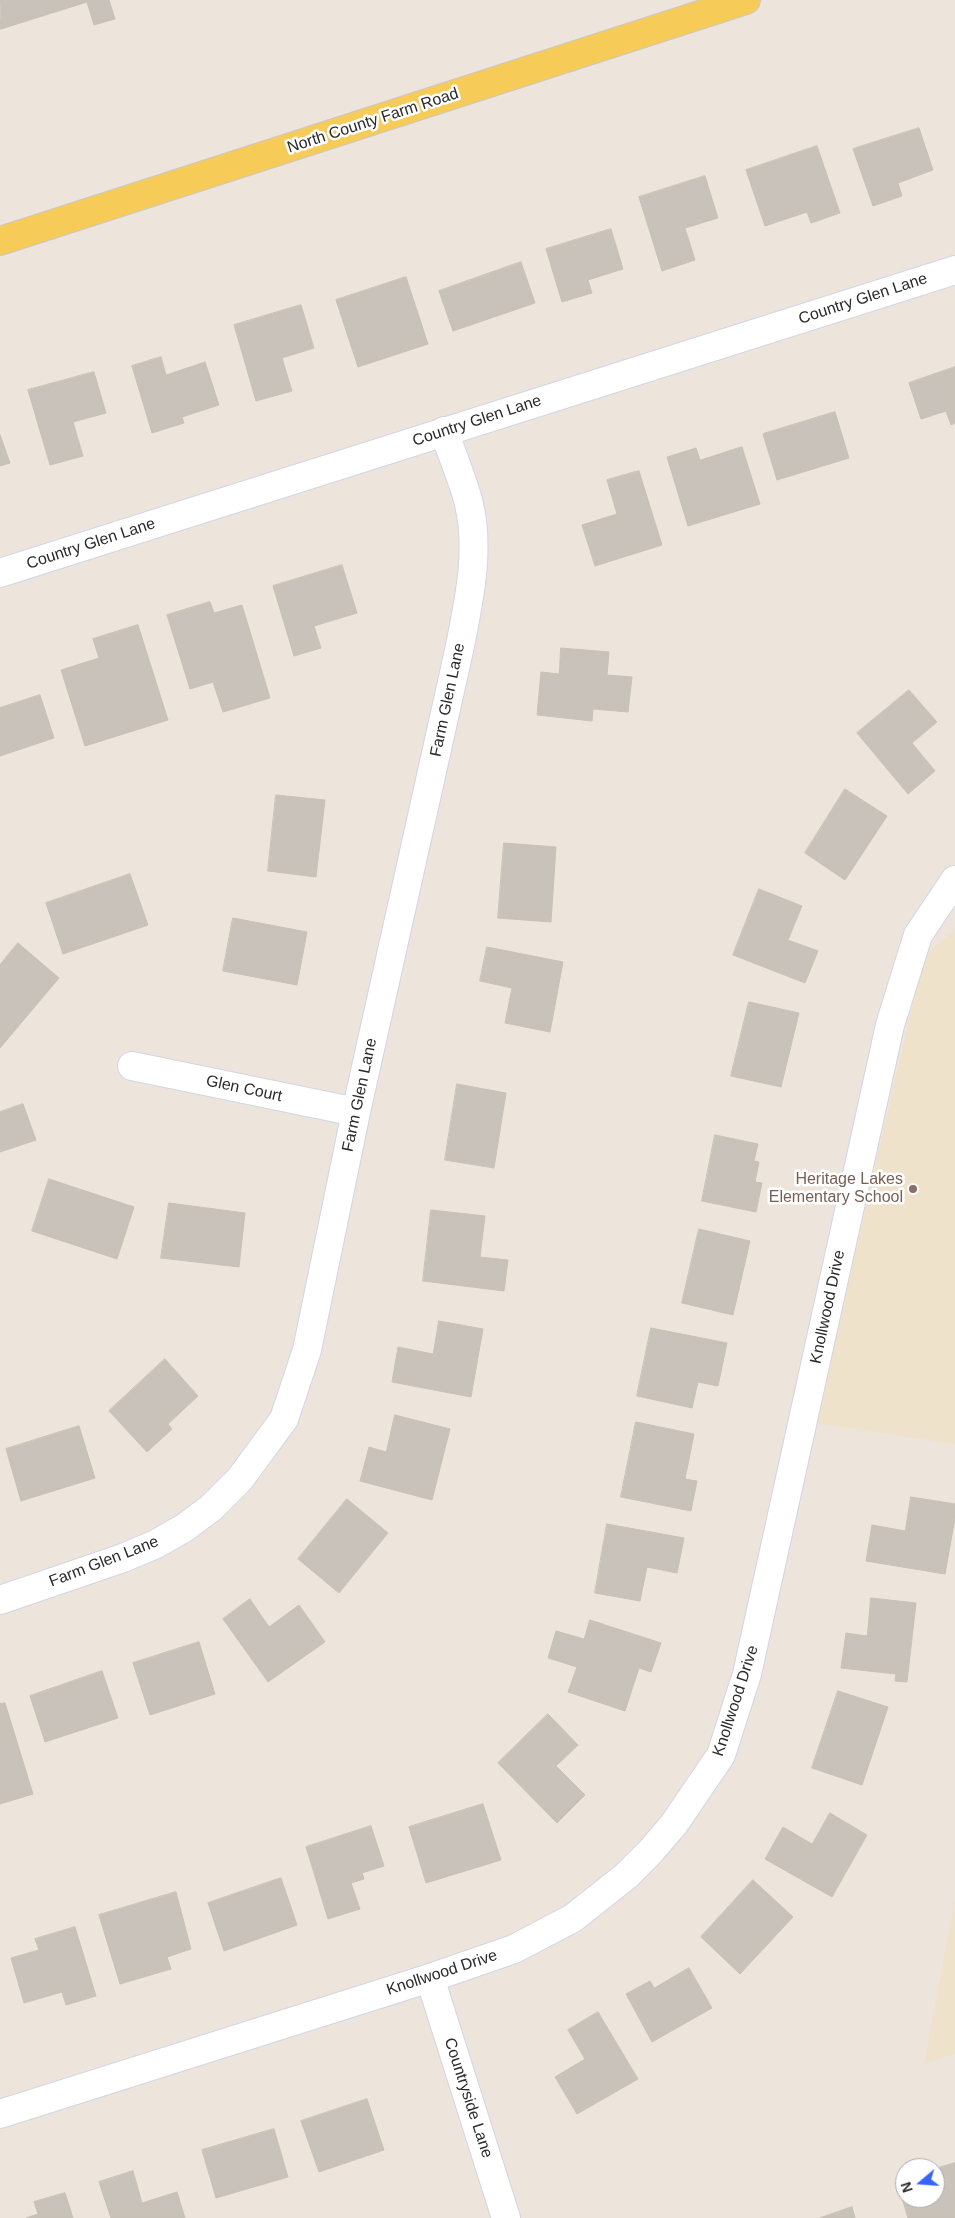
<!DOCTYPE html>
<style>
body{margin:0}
#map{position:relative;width:955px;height:2218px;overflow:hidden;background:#ede5dc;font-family:Helvetica,sans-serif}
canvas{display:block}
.north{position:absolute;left:895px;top:2158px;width:50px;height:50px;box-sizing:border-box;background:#fff;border:1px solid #aaa;border-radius:50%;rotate:252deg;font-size:14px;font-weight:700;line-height:20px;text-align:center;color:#2a2a2a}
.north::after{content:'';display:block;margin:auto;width:18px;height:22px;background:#3764ff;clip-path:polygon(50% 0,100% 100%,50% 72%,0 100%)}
</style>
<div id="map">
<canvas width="955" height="2218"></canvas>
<div class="north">N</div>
</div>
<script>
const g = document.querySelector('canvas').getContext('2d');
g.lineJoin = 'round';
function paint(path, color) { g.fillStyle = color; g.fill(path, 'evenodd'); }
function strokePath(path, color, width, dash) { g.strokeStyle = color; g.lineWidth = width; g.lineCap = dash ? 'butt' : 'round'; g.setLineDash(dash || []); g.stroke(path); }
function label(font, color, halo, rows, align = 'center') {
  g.font = font + ' Helvetica,sans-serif'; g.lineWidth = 5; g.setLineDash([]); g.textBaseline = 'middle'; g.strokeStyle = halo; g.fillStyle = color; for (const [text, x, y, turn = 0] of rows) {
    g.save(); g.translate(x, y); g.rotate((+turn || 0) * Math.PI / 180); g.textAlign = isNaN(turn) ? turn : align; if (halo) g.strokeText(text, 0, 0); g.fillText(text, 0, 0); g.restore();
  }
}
paint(new Path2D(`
 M955,930V1444L816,1423L924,955Z
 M955,1898V2054L924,2064Z`), '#efe2cb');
const building = new Path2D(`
 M0,0H109L115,19L94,25L87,2L1,29Z
 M919,128L933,170L898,183L902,196L873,206L853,149Z
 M817,146L840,213L811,223L807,212L765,226L746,170Z
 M705,176L718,218L685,228L695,260L662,271L639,197Z
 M611,229L623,269L588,280L592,293L562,302L546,249Z
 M521,262L535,303L453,331L439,291Z
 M406,277L428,344L358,367L336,300Z
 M301,305L314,348L282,358L292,391L256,401L234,325Z
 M161,357L166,375L205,362L219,405L182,417L184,423L152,433L132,366Z
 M955,367V423L951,425L946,411L921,419L909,383Z
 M94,372L106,413L73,422L83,456L50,465L28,390Z
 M835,412L849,458L777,480L763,434Z
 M0,435L10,463L0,466Z
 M742,447L760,504L688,526L667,457L696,448L700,460Z
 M639,471L662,545L595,566L582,525L617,514L607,480Z
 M342,565L357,613L314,626L321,648L294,656L273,586Z
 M210,602L214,613L242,605L270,698L223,712L213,682L190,689L167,615Z
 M138,625L168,720L85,746L61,670L99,658L93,639Z
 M561,648L609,652L607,675L632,677L628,712L593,709L592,721L537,715L541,672L559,674Z
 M909,690L937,722L912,743L935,771L908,794L857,733Z
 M40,695L54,738L0,756V708Z
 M845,789L887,816L845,880L805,853Z
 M276,795L325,800L316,877L268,871Z
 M504,843L556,847L551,922L498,918Z
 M130,874L148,925L63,954L46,903Z
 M759,889L802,906L788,940L818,951L805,983L733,955Z
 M233,918L307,932L297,985L223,971Z
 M18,943L59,978L0,1048V965Z
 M487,947L563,962L550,1032L505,1023L512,988L480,981Z
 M749,1002L799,1013L781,1087L731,1076Z
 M457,1084L506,1093L494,1168L445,1160Z
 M23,1104L36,1140L0,1152V1112Z
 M715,1135L758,1144L754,1161L759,1162L755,1182L762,1183L756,1212L702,1201Z
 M49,1179L134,1207L117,1259L32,1231Z
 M169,1203L245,1213L239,1267L161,1258Z
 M431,1210L485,1216L480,1257L508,1260L504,1291L423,1281Z
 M699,1229L750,1241L733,1315L682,1303Z
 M439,1321L483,1329L471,1397L392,1382L398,1347L433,1354Z
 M651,1328L727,1343L718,1386L698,1382L692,1408L637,1396Z
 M165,1359L198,1396L168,1424L172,1429L147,1452L109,1411Z
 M395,1415L450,1429L432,1500L360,1481L369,1447L386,1452Z
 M636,1422L694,1434L685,1479L697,1481L691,1511L621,1497Z
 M79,1426L95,1478L21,1501L6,1449Z
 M911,1497L955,1504V1518L945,1574L866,1561L872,1525L905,1531Z
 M347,1499L388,1533L339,1593L298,1559Z
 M607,1524L684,1538L677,1573L647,1567L640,1601L595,1593Z
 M871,1598L916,1603L907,1682L895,1681L896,1674L841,1668L846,1633L867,1636Z
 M250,1599L269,1627L299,1605L325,1642L268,1682L223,1619Z
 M590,1620L661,1643L651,1672L639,1668L625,1711L568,1692L577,1667L548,1658L556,1631L584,1639Z
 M199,1642L215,1694L150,1715L133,1663Z
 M102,1671L118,1718L45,1742L30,1696Z
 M838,1691L888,1707L862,1785L812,1768Z
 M5,1703L33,1794L0,1804V1704Z
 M548,1714L578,1745L556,1766L585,1795L557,1823L498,1763Z
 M483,1804L501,1860L426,1883L409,1827Z
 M830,1813L867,1835L832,1897L765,1859L783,1827L812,1844Z
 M371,1826L384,1866L362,1873L364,1879L351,1883L360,1909L328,1919L306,1847Z
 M281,1878L297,1925L224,1951L208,1903Z
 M753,1880L793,1917L740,1974L701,1937Z
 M176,1892L191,1949L167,1957L171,1969L120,1984L99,1915Z
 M75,1927L96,1996L66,2005L62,1992L24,2003L11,1958L39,1950L35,1939Z
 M689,1968L712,2008L652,2042L626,1994L650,1981L654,1988Z
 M598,2012L638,2079L577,2114L555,2077L585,2059L568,2030Z
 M367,2099L384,2150L319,2172L301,2121Z
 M274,2129L288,2177L216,2198L202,2150Z
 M955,2163V2218H908L897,2181L905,2179V2198H935V2169Z
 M133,2171L142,2203L177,2192L185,2218H111L99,2182Z
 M65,2193L73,2218H26L38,2214L34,2202Z
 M852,2207L855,2218H820Z`);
paint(building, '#c8c2bb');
strokePath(building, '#c8c1b5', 1);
const minor = new Path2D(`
 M0,573L955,270
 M132,1066L356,1112
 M0,1600L123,1558L156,1544L184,1528L211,1508L240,1479L284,1419L307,1350L356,1112L460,646C469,600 480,551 469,504C463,480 452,455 444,431
 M430,1978L506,2218
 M0,2114L430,1978L514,1949L573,1918L626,1876L651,1851L674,1824L721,1755L747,1674L890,1025L918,935L955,880`);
const major = new Path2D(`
 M0,241L746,0`);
strokePath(minor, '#d1d5e4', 30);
strokePath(major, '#c8c8c8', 30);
strokePath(minor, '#fff', 28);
strokePath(major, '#f6cb58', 28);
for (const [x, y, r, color] of [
 [913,1189,5,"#8d6e63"]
]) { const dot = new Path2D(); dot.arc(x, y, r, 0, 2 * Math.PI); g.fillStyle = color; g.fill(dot); strokePath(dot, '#fff', 2); }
label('16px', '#2a2a2a', '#fff', [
 ["North County Farm Road",373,121,-18],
 ["Country Glen Lane",863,299,-18],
 ["Country Glen Lane",477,421,-18],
 ["Country Glen Lane",91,544,-18],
 ["Farm Glen Lane",448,700,-78],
 ["Glen Court",244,1089,12],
 ["Farm Glen Lane",360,1095,-78],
 ["Knollwood Drive",828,1307,-78],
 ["Farm Glen Lane",104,1562,-21],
 ["Knollwood Drive",736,1701,-72],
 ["Knollwood Drive",442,1973,-18],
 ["Countryside Lane",468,2098,72]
]);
label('16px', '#785e54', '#fff', [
 ["Heritage Lakes",903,1180],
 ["Elementary School",903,1198]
], 'right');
</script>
